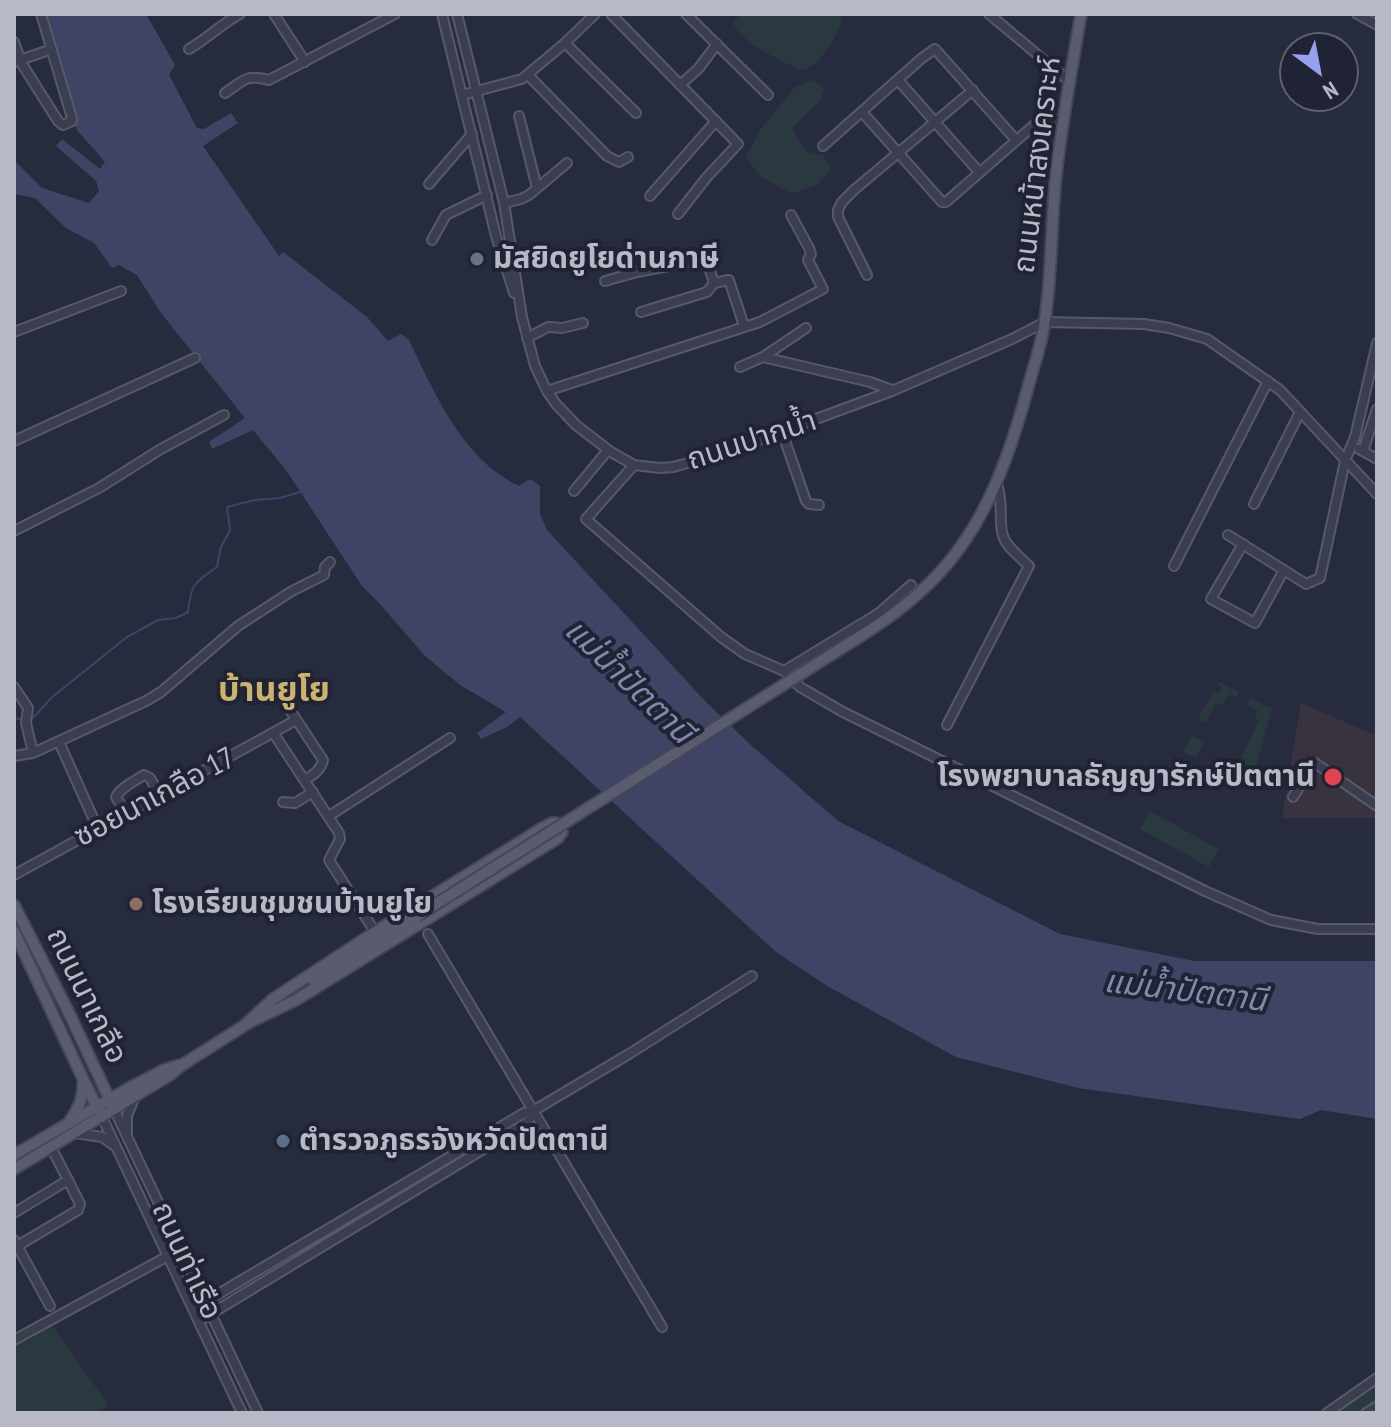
<!DOCTYPE html>
<meta charset="utf-8">
<style>
body{margin:0}
#map{position:relative;width:1391px;height:1427px;overflow:hidden;background:#272b3e;font-family:"PT Sans Narrow",sans-serif}
canvas{display:block}
.frame{position:absolute;inset:0;border:16px solid #b8b9c8;pointer-events:none}
.north{position:absolute;left:1279px;top:32px;width:80px;height:80px;box-sizing:border-box;background:#202333;border:2px solid #5d5f6f;border-radius:50%;rotate:148deg;font-size:22px;font-weight:700;line-height:32px;text-align:center;color:#b8b9c8}
.north::after{content:'';display:block;margin:auto;width:28px;height:36px;background:#96a0ef;clip-path:polygon(50% 0,100% 100%,50% 72%,0 100%)}
</style>
<div id="map">
<canvas width="1391" height="1427"></canvas>
<div class="frame"></div>
<div class="north">N</div>
</div>
<script>
const g = document.querySelector('canvas').getContext('2d');
g.lineJoin = 'round';
function paint(path, color) { g.fillStyle = color; g.fill(path, 'evenodd'); }
function strokePath(path, color, width, dash) { g.strokeStyle = color; g.lineWidth = width; g.lineCap = dash ? 'butt' : 'round'; g.setLineDash(dash || []); g.stroke(path); }
function label(font, color, halo, rows, align = 'center') {
  g.font = font + ' "PT Sans Narrow","Noto Sans Thai",sans-serif'; g.lineWidth = 8; g.setLineDash([]); g.textBaseline = 'middle'; g.strokeStyle = halo; g.fillStyle = color; for (const [text, x, y, turn = 0] of rows) {
    g.save(); g.translate(x, y); g.rotate((+turn || 0) * Math.PI / 180); g.textAlign = isNaN(turn) ? turn : align; if (halo) g.strokeText(text, 0, 0); g.fillText(text, 0, 0); g.restore();
  }
}
paint(new Path2D(`
 M1301,703L1377,736V818H1282Z`), '#38333f');
paint(new Path2D(`
 M740,14H843C841,31 819,70 800,70C778,58 744,46 733,23Z
 M812,80L824,88L820,101L792,129L806,151L824,156L831,170L818,184L792,194L761,177L746,157L760,130L795,87Z
 M1220,682L1239,692L1236,697L1230,694L1221,706L1216,703L1206,723L1198,719L1213,692L1219,694L1222,687L1216,684Z
 M1250,698L1272,709L1251,784L1232,776L1259,721L1254,718L1258,711L1247,705Z
 M1192,736L1204,742L1196,758L1183,752Z
 M1150,811L1219,849L1209,867L1140,829Z
 M52,1325L109,1406L96,1413H14V1346Z
 M1377,1382V1400L1359,1413H1334Z`), '#2a3840');
paint(new Path2D(`
 M45,14H146L175,65L169,75L197,128L204,129L231,113L238,123L203,146L279,256L283,252L367,317L388,341L401,334L409,340C435,394 462,459 519,486L530,479L540,486V514L547,530L707,703L751,745L838,821L1060,934L1194,961H1377V1119L1321,1110L1300,1119L1078,1088L956,1057L829,987L776,952L520,717L507,727L481,739L477,733L506,712L460,685L424,655L380,604L362,586L286,470L253,430L212,449L209,442L245,418L161,313L137,275L119,265L112,268L94,243L66,228L35,198L14,194V160L42,188L89,203L99,191L96,181L56,146L62,139L100,169L105,162L77,130Z`), '#3f4465');
strokePath(new Path2D(`
 M14,718L24,720
 M30,718L34,717L51,698L127,637L158,620L176,618L188,612C191,584 194,583 217,567L221,547L230,530L227,507L255,500L280,498L300,492`), '#3f4465', 2);
const minor = new Path2D(`
 M274,14L305,62
 M442,14L496,236L514,293
 M457,14L504,203L522,317L535,366L547,391L556,404L576,425L611,452L634,465L660,468L673,467L721,454L892,391L1012,339L1045,322L1144,324L1169,328L1207,339L1280,390L1377,494
 M611,14L738,144L707,177L678,214
 M686,14L768,95
 M989,14L1069,81
 M1357,14L1377,25
 M14,42L22,64L58,121L63,125L72,121V118L41,14
 M565,43L636,113
 M189,49C207,39 221,24 240,14
 M14,62L52,49
 M528,75L607,156L619,162L628,157
 M898,80L979,172
 M680,85L698,69L717,44
 M225,93C245,80 245,74 269,80L395,14
 M462,95L522,79L565,43L595,14
 M862,112L942,202H946L1041,119L1052,118L1063,121
 M519,116L537,188
 M823,146L922,58L935,49L1016,140
 M429,184L472,134
 M650,196L716,121
 M504,203L521,199L529,195L567,163
 M432,240L446,215L487,195
 M867,275L838,217V210L842,202L854,190L973,90
 M605,281L637,272L689,262L702,257L707,261L714,283L729,280L744,326
 M641,312L707,292L714,283
 M14,332L121,291
 M527,338L548,327L562,328L583,323
 M763,357L806,328
 M740,367L763,357L870,382L892,390
 M547,391L760,322L823,289L808,260L811,254L809,248L791,215
 M782,432L806,501L809,504L819,505
 M14,441L195,358
 M1359,449L1377,459
 M1363,451L1377,409
 M634,465L586,519L721,637L745,654L784,671L800,687L843,712L1205,891L1271,920L1318,929H1377
 M574,491L608,450
 M1254,504L1300,412
 M14,531L99,488L161,449L224,415
 M1228,535L1306,584L1320,578L1345,461L1355,437L1377,343
 M1243,544L1211,599L1255,623L1284,570
 M1174,566L1268,381
 M784,671L879,613L911,585
 M14,687L28,708L26,723L33,753
 M284,701L323,760C321,770 313,775 305,780
 M947,725L1029,566C1021,558 1007,548 1003,536C998,520 1004,503 997,484
 M274,734L339,833L340,839L329,860L375,932
 M59,742L98,829
 M14,756L33,753L146,701L161,692L238,626L292,591L324,575L325,567L330,562
 M1293,797L1315,763L1377,806
 M283,802L295,803L313,792
 M126,814L116,797C121,787 135,781 144,775L150,778L160,796
 M329,816L450,738
 M14,875L296,720
 M428,934L662,1327
 M114,1109L258,1413
 M102,1117L242,1413
 M75,1133L102,1137L115,1146
 M127,1134V1116L135,1096
 M51,1147L68,1180
 M14,1213L68,1180L80,1204L78,1210L14,1248
 M14,1240L50,1306
 M193,1309L524,1113L533,1111L629,1054L752,976
 M199,1321L528,1122L533,1111
 M14,1340L168,1256
 M1327,1413L1377,1378
 M1366,1413L1377,1406`);
const major = new Path2D(`
 M853,641C877,626 900,611 921,591C980,539 1007,465 1027,391C1033,368 1042,344 1045,320C1052,273 1051,223 1056,176C1062,121 1072,68 1081,14
 M552,823H557L562,832L558,838L296,1000L246,1024L273,999L375,932L544,827Z
 M14,905L69,1013L114,1109
 M14,931L84,1081L102,1117
 M314,981L417,916
 M70,1121C78,1108 83,1100 83,1084
 M14,1155L129,1088L166,1069L180,1065
 M14,1169L170,1075L182,1065L250,1022`);
strokePath(minor, '#565968', 12);
strokePath(major, '#454757', 14);
strokePath(minor, '#3b3e4e', 8);
strokePath(major, '#595c6e', 10);
const majorBridge = new Path2D(`
 M417,916L853,641`);
strokePath(majorBridge, '#454757', 14, []);
strokePath(majorBridge, '#595c6e', 10);
for (const [x, y, r, color] of [
 [477,259,8,"#6b7280"],
 [1333,777,10,"#e0444e"],
 [136,904,8,"#8d6e63"],
 [283,1141,8,"#5c6f8a"]
]) { const dot = new Path2D(); dot.arc(x, y, r, 0, 2 * Math.PI); g.fillStyle = color; g.fill(dot); strokePath(dot, '#202333', 3); }
label('30px', '#b8b9c8', '#202333', [
 ["ถนนหน้าสงเคราะห์",1038,165,-83],
 ["ถนนปากน้ำ",752,441,-18],
 ["ซอยนาเกลือ 17",155,798,-28],
 ["ถนนนาเกลือ",86,996,64],
 ["ถนนท่าเรือ",186,1261,65]
]);
label('bold 30px', '#b8b9c8', '#202333', [
 ["มัสยิดยูโยด่านภาษี",493,259],
 ["โรงพยาบาลธัญญารักษ์ปัตตานี",1315,777,"right"],
 ["โรงเรียนชุมชนบ้านยูโย",152,904],
 ["ตำรวจภูธรจังหวัดปัตตานี",299,1141]
], 'left');
label('italic 32px', '#8288ad', '#202333', [
 ["แม่น้ำปัตตานี",628,682,44],
 ["แม่น้ำปัตตานี",1185,992,7]
]);
label('bold 34px', '#ccb16f', '#202333', [
 ["บ้านยูโย",274,691]
]);
</script>
